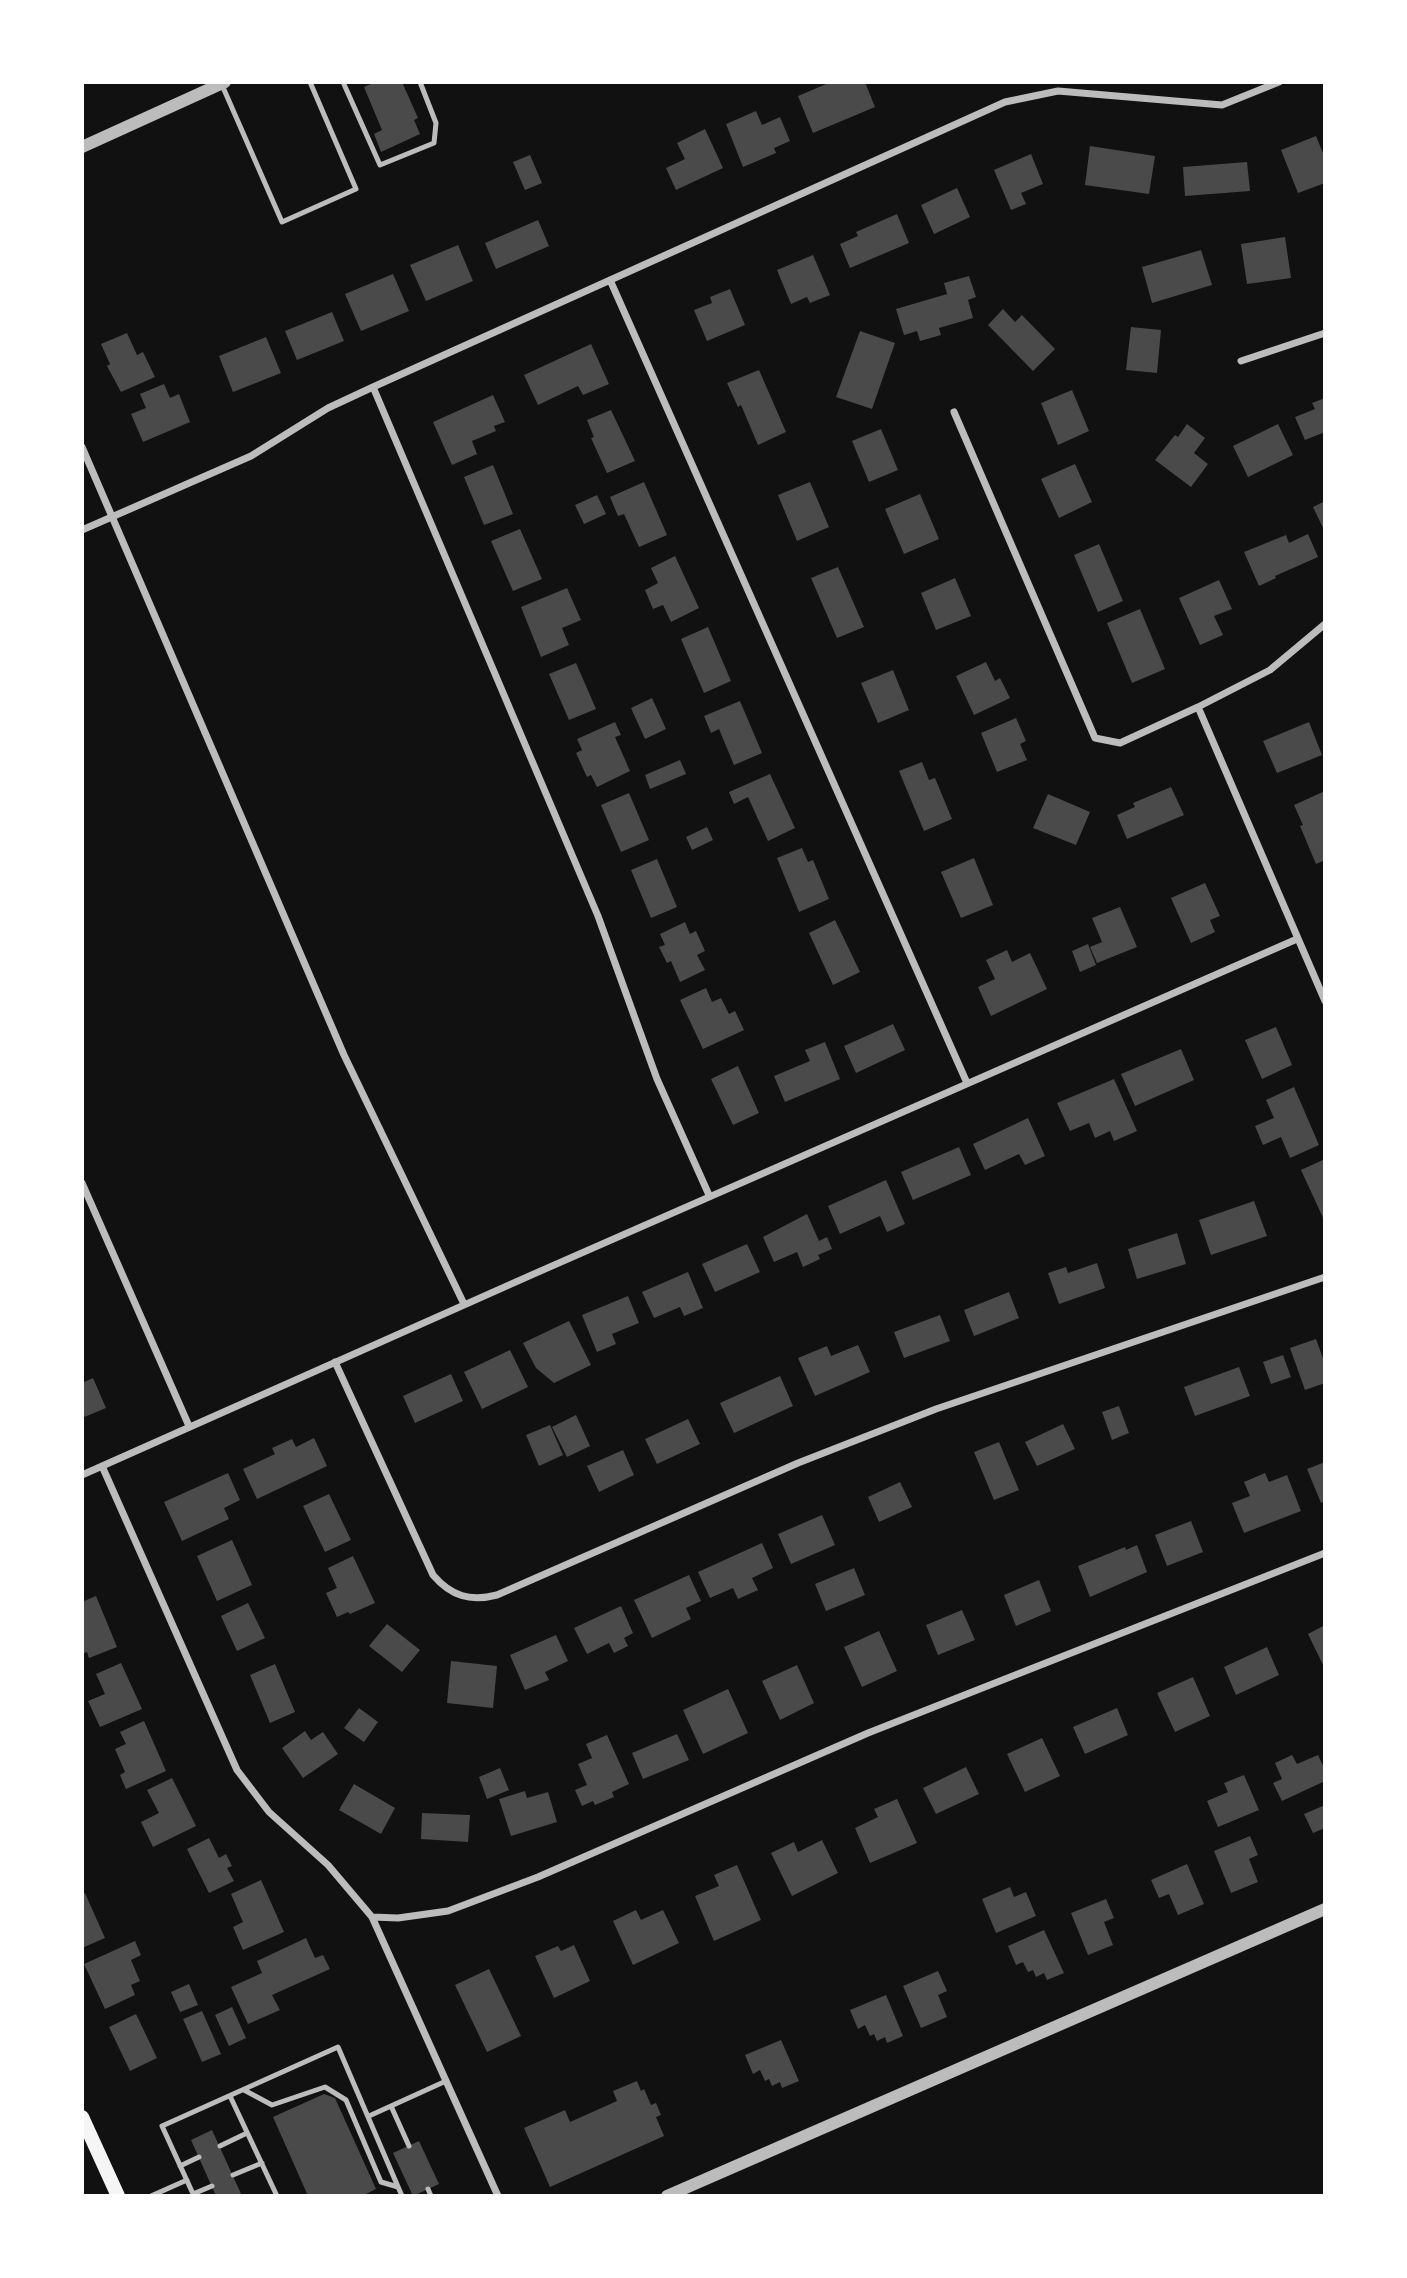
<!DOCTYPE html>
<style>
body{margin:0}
#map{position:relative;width:1407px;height:2278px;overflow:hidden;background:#111;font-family:Inter,sans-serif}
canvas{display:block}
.frame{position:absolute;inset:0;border:84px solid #fff;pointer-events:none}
</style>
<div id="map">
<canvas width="1407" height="2278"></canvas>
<div class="frame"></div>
</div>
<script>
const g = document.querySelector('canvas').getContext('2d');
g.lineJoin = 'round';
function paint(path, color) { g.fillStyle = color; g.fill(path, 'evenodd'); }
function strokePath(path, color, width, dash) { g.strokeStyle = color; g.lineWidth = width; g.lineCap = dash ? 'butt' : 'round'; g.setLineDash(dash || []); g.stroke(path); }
paint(new Path2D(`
 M375,82H402L418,118L414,120L420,134L381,152L374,134L382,130L364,87Z
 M831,82H865L875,107L813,133L798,96Z
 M756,111L762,125L780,117L790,141L774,148L776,153L743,167L726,124Z
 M705,129L723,168L676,190L666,168L685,159L677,143Z
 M1316,136L1325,158V183L1298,193L1281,150Z
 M1090,146L1155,156L1149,194L1085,185Z
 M1031,154L1043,184L1021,193L1026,204L1011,210L994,170Z
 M530,155L542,183L525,190L513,162Z
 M1247,162L1250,191L1185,196L1183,167Z
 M957,188L970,217L934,234L921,205Z
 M897,214L909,243L850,268L840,244L858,236L856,232Z
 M538,220L549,246L496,269L485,243Z
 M1285,237L1291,278L1247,284L1241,244Z
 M458,245L473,281L426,301L410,265Z
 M1201,250L1212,285L1152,303L1142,267Z
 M813,255L830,295L810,303L807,297L791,304L777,270Z
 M393,274L409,311L361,331L345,294Z
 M969,276L976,297L968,300L973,318L939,328L941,335L920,341L917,331L904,335L896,309L947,294L944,283Z
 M730,289L745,325L707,341L694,310L712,303L710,297Z
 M1003,309L1015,322L1022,315L1055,349L1033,371L988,325Z
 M332,312L344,341L297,360L285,331Z
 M1131,327L1161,330L1157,373L1126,370Z
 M860,331L895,343L872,409L836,397Z
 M127,333L137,355L143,352L155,377L121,392L107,366L110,364L101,344Z
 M266,337L281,373L233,392L219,356Z
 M591,344L609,384L583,395L578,386L538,405L524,375Z
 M759,370L786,432L758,445L741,405L738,407L727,383Z
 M164,384L170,398L179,394L190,422L143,442L131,414L146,408L140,394Z
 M1072,390L1089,431L1058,445L1041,403Z
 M493,395L505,422L494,426L496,431L472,441L477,454L452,465L433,422Z
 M1325,398V432L1305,440L1295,417L1315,409L1312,403Z
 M611,410L635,461L607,473L591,438L594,437L587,420Z
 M1187,424L1205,438L1194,453L1208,464L1191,487L1155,460L1175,435L1178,437Z
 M1278,424L1293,455L1248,477L1233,446Z
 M881,429L898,470L869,482L852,441Z
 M1075,464L1092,502L1059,518L1041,479Z
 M493,465L513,514L484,525L464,477Z
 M644,482L667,535L639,547L624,514L618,516L610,497Z
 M810,482L829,527L797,541L778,495Z
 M920,494L939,539L904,554L885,509Z
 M597,495L606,514L584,524L575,505Z
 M1325,501V532L1313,507Z
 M520,529L542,579L513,591L491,541Z
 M1308,534L1318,557L1275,576L1276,578L1259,586L1244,552L1286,535L1289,543Z
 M1099,544L1123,601L1098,612L1074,555Z
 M675,556L699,608L671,622L663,605L653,609L645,590L658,583L651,568Z
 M838,567L864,627L837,638L811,578Z
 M955,578L971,616L936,630L921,593Z
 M1219,580L1232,609L1214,616L1223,635L1200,645L1179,598Z
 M567,588L581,620L562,628L569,645L541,657L521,607Z
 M1140,609L1165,669L1132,683L1107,623Z
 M708,627L731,681L704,693L681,639Z
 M986,662L995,681L1000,678L1010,698L974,715L956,676Z
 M576,663L596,709L569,720L549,674Z
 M893,670L909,710L878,723L861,683Z
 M652,698L666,729L645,739L631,708Z
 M740,701L762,753L734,765L719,729L711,733L704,716Z
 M1016,718L1026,741L1020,744L1027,760L997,772L981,733Z
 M615,722L621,735L615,737L630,771L597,787L591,775L587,777L576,753L582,750L577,739Z
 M1309,722L1322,755L1277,773L1263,741Z
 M680,760L686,774L650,789L645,775Z
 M922,762L929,780L935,778L952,819L924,831L899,771Z
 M770,774L795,828L768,841L748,797L734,804L729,792Z
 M1171,787L1184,815L1127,839L1117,815L1135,807L1133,803Z
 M1325,791V860L1316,864L1300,826L1303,825L1294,805Z
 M629,793L649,840L621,852L601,805Z
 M1048,794L1090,812L1076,845L1033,828Z
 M707,827L713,840L692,850L686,837Z
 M802,848L808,862L813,860L829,899L799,912L777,858Z
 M974,858L993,905L961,918L941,872Z
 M657,859L677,907L651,918L631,870Z
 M1205,883L1220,916L1210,920L1215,932L1191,943L1171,898Z
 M1120,907L1137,947L1097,963L1090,947L1102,942L1092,918Z
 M835,920L860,972L833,985L809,933Z
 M685,922L690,934L696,931L705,951L697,955L705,970L680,982L671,961L667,963L659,947L665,945L660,934Z
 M1088,944L1096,965L1080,972L1072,951Z
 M1007,950L1012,962L1030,953L1047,989L991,1016L978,987L995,979L986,960Z
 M706,988L712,1002L721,998L729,1014L735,1011L744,1030L703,1049L680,1000Z
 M893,1024L905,1050L856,1073L844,1046Z
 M1276,1027L1292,1065L1262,1079L1245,1040Z
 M825,1042L840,1079L785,1102L774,1076L810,1061L805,1050Z
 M1181,1049L1194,1080L1135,1106L1121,1074Z
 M738,1066L759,1113L733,1125L711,1079Z
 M1114,1079L1137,1131L1114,1141L1110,1131L1095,1138L1089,1123L1070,1131L1057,1103Z
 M1294,1087L1319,1145L1290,1158L1281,1137L1263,1145L1255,1126L1274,1118L1266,1100Z
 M1028,1118L1045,1156L1025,1165L1019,1154L985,1170L973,1144Z
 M959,1147L971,1175L913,1200L901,1172Z
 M1325,1159V1222L1301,1170Z
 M886,1180L905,1224L887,1232L880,1216L840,1234L828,1206Z
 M1254,1201L1267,1236L1211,1255L1199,1220Z
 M807,1214L819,1241L827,1237L832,1249L818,1255L820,1259L803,1267L797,1252L774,1262L763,1237Z
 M1177,1233L1186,1264L1137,1279L1128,1249Z
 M747,1244L760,1272L715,1292L702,1264Z
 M1097,1263L1105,1288L1059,1304L1048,1273L1066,1267L1068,1273Z
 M688,1272L703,1308L684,1316L680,1307L654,1318L642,1292Z
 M1009,1292L1019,1318L974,1336L964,1310Z
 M628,1296L639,1323L612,1334L616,1344L597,1352L582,1315Z
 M940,1315L950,1341L904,1358L894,1332Z
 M569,1321L591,1365L554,1383L536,1368L523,1343Z
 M1316,1339L1325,1364V1383L1305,1390L1290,1348Z
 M858,1345L870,1372L815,1396L798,1358L827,1346L831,1356Z
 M510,1350L528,1387L482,1409L464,1372Z
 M1283,1355L1291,1377L1271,1384L1263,1362Z
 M1239,1367L1250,1396L1195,1416L1184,1387Z
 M451,1374L463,1401L415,1423L403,1396Z
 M780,1376L793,1406L734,1433L720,1403Z
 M93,1378L106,1408L82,1418V1383Z
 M1119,1406L1129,1433L1112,1440L1102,1412Z
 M576,1415L590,1446L567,1457L552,1427Z
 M688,1419L700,1444L657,1464L645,1439Z
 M1063,1424L1075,1449L1037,1466L1025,1442Z
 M550,1425L563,1455L539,1466L526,1435Z
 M314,1438L327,1466L257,1499L243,1469L275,1454L272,1448L292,1439L296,1447Z
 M999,1442L1019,1490L994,1500L974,1452Z
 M623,1450L634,1475L599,1492L587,1466Z
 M1325,1462V1501L1321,1503L1307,1469Z
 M228,1473L240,1500L224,1508L229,1519L182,1541L164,1502Z
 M1265,1473L1269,1482L1287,1475L1301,1511L1244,1533L1232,1503L1250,1496L1244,1482Z
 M900,1482L912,1507L879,1522L868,1497Z
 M329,1494L351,1540L325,1552L303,1506Z
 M822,1515L835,1545L791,1564L778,1534Z
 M1191,1521L1203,1552L1167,1566L1155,1535Z
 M232,1540L252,1585L217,1601L197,1556Z
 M762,1543L773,1568L752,1578L758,1590L738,1599L733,1588L710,1598L698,1572Z
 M1137,1545L1147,1572L1090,1597L1078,1566L1125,1547L1126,1550Z
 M353,1556L375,1603L350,1614L348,1612L337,1617L326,1593L337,1588L328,1568Z
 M854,1568L865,1595L826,1611L815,1584Z
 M689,1575L701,1601L686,1608L691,1619L652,1638L634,1600Z
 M1039,1580L1051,1611L1016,1626L1004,1595Z
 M96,1596L117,1647L89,1658L87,1652L82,1654V1602Z
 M248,1603L265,1638L237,1651L221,1616Z
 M621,1606L633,1633L624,1638L628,1646L614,1653L609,1643L587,1654L574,1628Z
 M962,1610L975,1640L938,1655L926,1625Z
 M387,1624L420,1650L402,1672L369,1646Z
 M1325,1625V1669L1308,1634Z
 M879,1631L897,1671L862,1687L844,1647Z
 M556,1635L568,1661L545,1672L549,1680L525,1690L510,1655Z
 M1267,1647L1279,1675L1236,1695L1224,1667Z
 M451,1661L497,1666L493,1708L447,1703Z
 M121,1663L142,1709L100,1727L88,1701L105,1694L96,1674Z
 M275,1664L295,1712L270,1723L250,1675Z
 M797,1665L814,1703L780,1720L762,1681Z
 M1193,1677L1210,1716L1175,1732L1157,1693Z
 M728,1689L748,1733L703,1754L683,1710Z
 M359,1708L378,1722L364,1742L344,1728Z
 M1117,1708L1128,1735L1085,1754L1073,1727Z
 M144,1721L166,1771L126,1789L120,1775L125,1772L115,1749L126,1744L120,1732Z
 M305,1731L311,1740L323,1732L338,1754L303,1778L282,1748Z
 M677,1734L689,1760L643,1779L632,1753Z
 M607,1735L629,1784L612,1792L614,1797L595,1805L593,1801L582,1806L575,1790L587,1785L578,1764L592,1758L586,1744Z
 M1042,1738L1060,1776L1025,1792L1007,1754Z
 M1292,1755L1297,1764L1318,1755L1325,1770V1781L1282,1801L1273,1783L1282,1779L1275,1763Z
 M966,1767L979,1794L936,1814L923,1788Z
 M500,1768L509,1790L487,1799L479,1777Z
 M1244,1775L1259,1810L1218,1827L1207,1801L1228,1792L1224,1783Z
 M172,1778L196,1826L153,1847L141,1822L159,1813L147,1790Z
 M354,1784L395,1808L381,1834L339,1810Z
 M525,1791L527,1798L548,1792L557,1822L511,1836L499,1799Z
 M897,1799L917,1843L870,1863L855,1828L878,1817L874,1809Z
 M1325,1805V1828L1313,1833L1304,1814Z
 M422,1813L470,1815L468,1842L421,1839Z
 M1250,1836L1258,1855L1249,1859L1258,1882L1231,1893L1214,1851Z
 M209,1838L219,1858L226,1854L232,1866L227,1868L234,1881L209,1893L187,1849Z
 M822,1840L838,1873L792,1896L771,1853L794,1842L798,1852Z
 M1187,1864L1204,1904L1178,1915L1169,1894L1159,1898L1151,1880Z
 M737,1865L761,1920L714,1941L695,1896L719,1886L714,1875Z
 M261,1880L284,1932L243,1950L233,1927L243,1922L231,1894Z
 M1010,1887L1014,1897L1026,1892L1036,1916L996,1933L982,1899Z
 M85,1893L105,1938L82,1948V1894Z
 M1106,1899L1114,1918L1104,1922L1113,1945L1088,1955L1071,1913Z
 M636,1910L641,1920L663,1910L679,1943L633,1965L613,1921Z
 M1044,1930L1064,1973L1047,1980L1044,1973L1036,1977L1033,1970L1028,1972L1023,1962L1016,1965L1008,1946Z
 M306,1938L315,1958L323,1955L330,1969L272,1995L280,2010L248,2024L231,1987L262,1973L257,1961Z
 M135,1941L141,1955L131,1960L140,1981L131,1985L135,1995L105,2009L84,1964Z
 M574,1945L590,1981L554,1998L535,1956L558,1946L561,1951Z
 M489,1969L521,2036L487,2052L455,1985Z
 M938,1971L947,1991L938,1995L947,2017L921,2028L903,1986Z
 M189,1984L198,2005L180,2012L171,1992Z
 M886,1995L903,2036L887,2043L885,2037L877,2041L874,2034L870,2036L865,2025L858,2029L850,2010Z
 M232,2007L246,2038L229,2046L215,2015Z
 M202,2011L221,2054L202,2062L183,2019Z
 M136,2014L157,2058L130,2071L109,2027Z
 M781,2040L799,2081L782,2088L780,2082L772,2086L769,2079L765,2081L760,2070L753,2074L745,2055Z
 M637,2081L641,2091L644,2089L651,2105L656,2103L661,2115L656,2117L664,2136L550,2187L524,2128L565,2110L570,2122L617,2101L613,2091Z
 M324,2094L335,2098L376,2189L362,2196H308L273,2117Z
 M212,2130L242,2196H216L191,2140Z
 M419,2141L439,2184L413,2196L393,2153Z`), '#4a4a4a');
strokePath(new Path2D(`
 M343,82L380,165L434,143L436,123L420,82
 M222,85L282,222L356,189L310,82
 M244,2090L272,2105L325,2087L346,2100L381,2182L398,2187
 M230,2096L277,2196
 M391,2106L409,2146
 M369,2116L446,2081
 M220,2146L247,2133
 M180,2166L199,2157
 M233,2175L262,2163
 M428,2189L431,2196
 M193,2194L212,2186
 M151,2196L187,2180
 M194,2196L162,2126L338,2047L402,2196`), '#bcbcbc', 5);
strokePath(new Path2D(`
 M610,280L967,1083
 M1241,361L1325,333
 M373,387L598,916L657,1079L709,1195
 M954,412L1095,738L1120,743L1198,707L1270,670L1325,624
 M82,447L344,1055L464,1304
 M82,530L251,456L328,408L373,387L1005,102L1058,91L1222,105L1279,82
 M1198,707L1325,1001
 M82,1183L189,1426
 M335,1362L433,1575C451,1596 470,1602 497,1595L798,1463L936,1409L1325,1277
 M102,1466L237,1770L269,1812L328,1865L372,1917L498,2196
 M82,1475C486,1294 891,1116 1297,939
 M372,1917L398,1918L448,1911L538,1877L868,1733L1325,1553`), '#bcbcbc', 7);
strokePath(new Path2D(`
 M82,147L225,82
 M667,2196L1325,1909`), '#bcbcbc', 12);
strokePath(new Path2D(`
 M82,2117L118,2196`), '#f5f5f5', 14);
</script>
